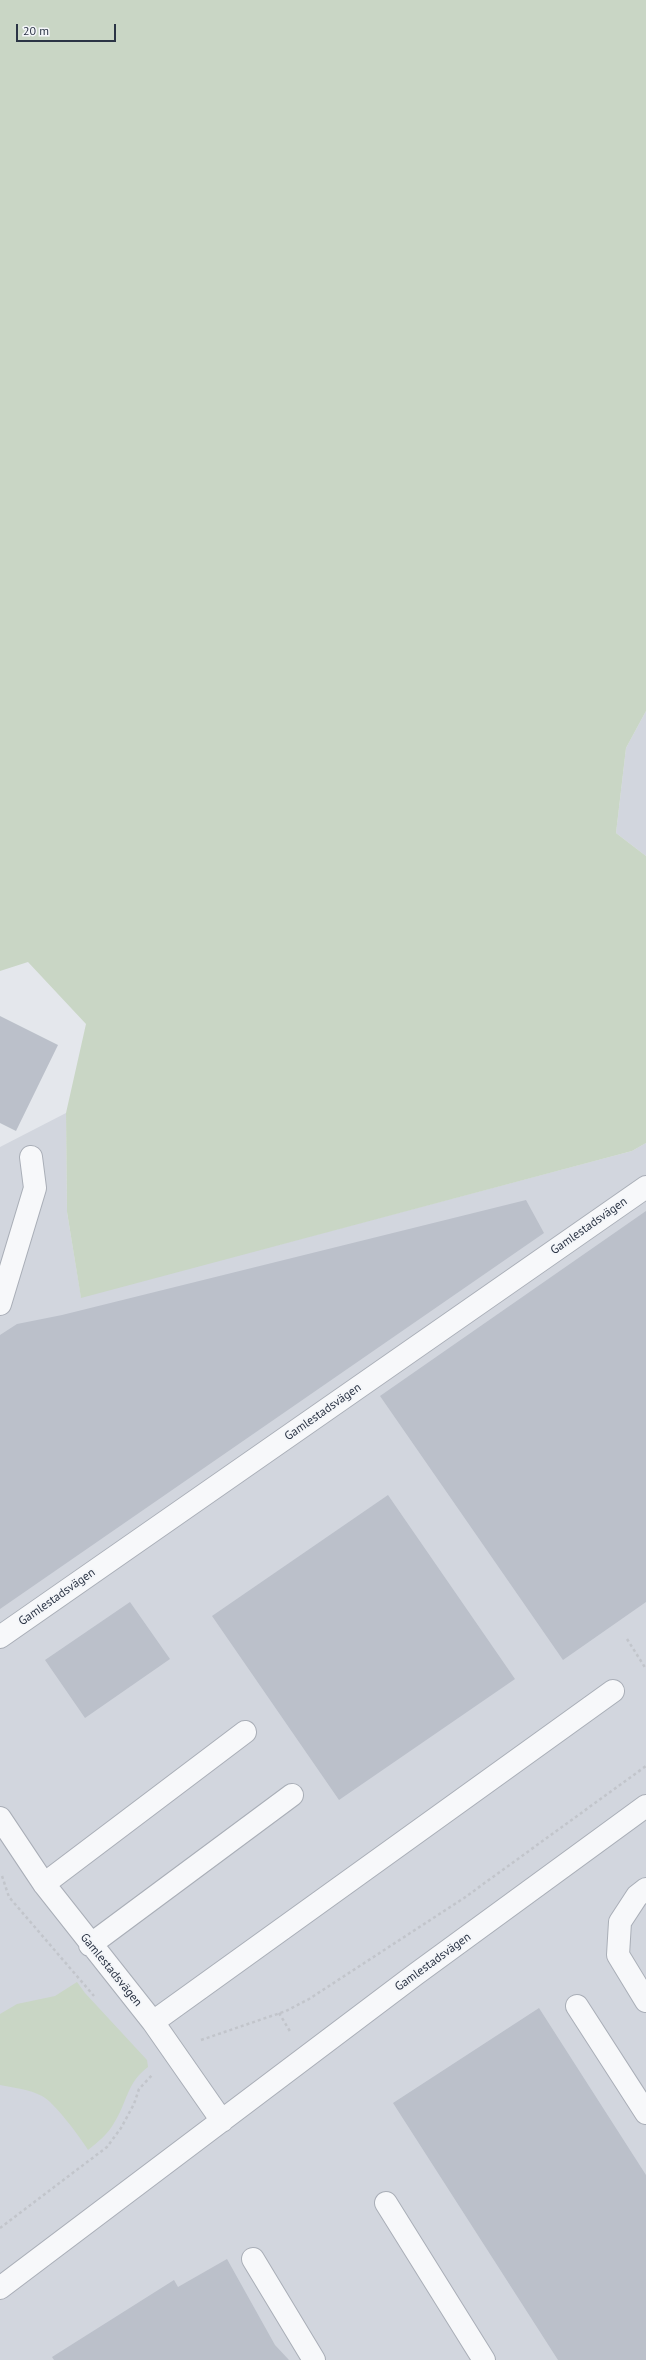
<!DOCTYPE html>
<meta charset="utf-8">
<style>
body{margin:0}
#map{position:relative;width:646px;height:2360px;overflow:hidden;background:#e4e7ec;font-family:"PT Sans",sans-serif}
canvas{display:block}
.scale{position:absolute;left:16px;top:24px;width:100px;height:18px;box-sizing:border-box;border:2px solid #2b3445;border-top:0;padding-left:5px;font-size:12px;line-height:14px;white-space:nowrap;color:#2b3445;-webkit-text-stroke:3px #f4f6f9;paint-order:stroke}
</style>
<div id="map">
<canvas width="646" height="2360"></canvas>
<div class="scale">20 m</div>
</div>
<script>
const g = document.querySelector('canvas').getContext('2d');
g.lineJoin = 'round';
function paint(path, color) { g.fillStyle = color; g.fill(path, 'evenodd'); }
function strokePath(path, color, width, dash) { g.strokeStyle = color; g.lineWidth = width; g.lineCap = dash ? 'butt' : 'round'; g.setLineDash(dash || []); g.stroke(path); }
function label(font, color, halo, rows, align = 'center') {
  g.font = font + ' "PT Sans",sans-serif'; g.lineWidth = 4; g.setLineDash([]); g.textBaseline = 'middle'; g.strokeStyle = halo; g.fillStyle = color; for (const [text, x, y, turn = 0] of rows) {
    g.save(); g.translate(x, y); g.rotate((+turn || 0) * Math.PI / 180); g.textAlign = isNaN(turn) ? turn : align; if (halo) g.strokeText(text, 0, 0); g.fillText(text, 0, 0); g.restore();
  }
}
paint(new Path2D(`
 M646,711V856L616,833L626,748Z
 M66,1113L67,1212L81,1297L632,1151L646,1143V2360H0V1147Z`), '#d2d6de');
paint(new Path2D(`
 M0,0H646V711L626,748L616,833L646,856V1143L632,1151L81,1298L67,1212L66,1113L86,1024L28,962L0,971Z
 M77,1982L85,1993L147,2060L148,2067C127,2082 127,2103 114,2123C108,2134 98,2142 88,2150C80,2137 54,2102 42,2096C29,2089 14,2088 0,2085V2014L17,2004L55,1996Z`), '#c9d6c5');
paint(new Path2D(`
 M0,1016L58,1045L16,1131L0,1123Z
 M526,1200L544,1233L0,1609V1335L17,1324L62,1315Z
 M646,1211V1602L563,1660L380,1396Z
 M388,1495L515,1679L339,1800L212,1616Z
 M130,1602L170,1659L85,1718L45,1660Z
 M539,2008L646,2175V2360H558L393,2103Z
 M227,2259L275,2345L289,2360H54L52,2357L174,2280L178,2287Z`), '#bbc0ca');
const minor = new Path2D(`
 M0,1304L35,1188L31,1157
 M0,1637L646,1187
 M0,1818L44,1884L153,2022L222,2121
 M44,1884L245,1732
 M646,1889L637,1896L620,1922L618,1955L646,2001
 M90,1945L292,1795
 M577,2006L646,2113
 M153,2022L613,1691
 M386,2203L484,2360
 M253,2259L314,2360
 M0,2288L416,1974L646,1806`);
strokePath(minor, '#a9aeb7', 24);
strokePath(new Path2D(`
 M627,1639L646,1669
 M2,1876L9,1897L94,1996
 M279,2013L291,2033
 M201,2040L286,2011L309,1999L464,1898L646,1766
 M0,2228L107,2147L121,2128L134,2104L139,2089L153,2074`), '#c2c5cb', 2.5, [3, 3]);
strokePath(minor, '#f7f8fa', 22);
label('12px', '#2b3445', '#f4f6f9', [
 ["Gamlestadsvägen",589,1226,-35],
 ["Gamlestadsvägen",323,1412,-35],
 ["Gamlestadsvägen",57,1597,-35],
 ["Gamlestadsvägen",433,1962,-36],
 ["Gamlestadsvägen",111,1970,51]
]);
</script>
